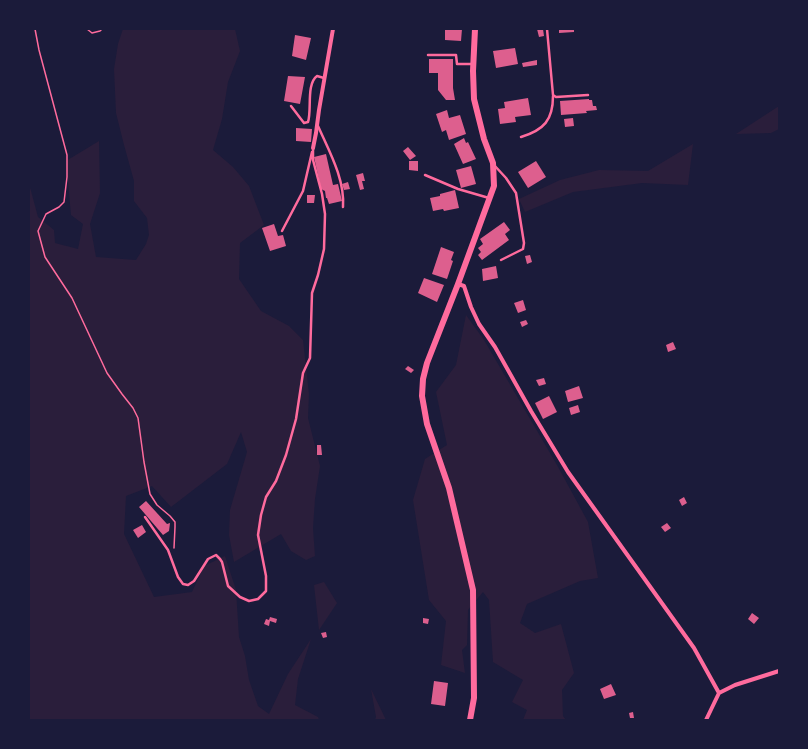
<!DOCTYPE html>
<style>
body{margin:0}
#map{position:relative;width:808px;height:749px;overflow:hidden;background:#1b1b3a;font-family:"Playfair Display",serif}
canvas{display:block}
.frame{position:absolute;inset:0;border:30px solid #1b1b3a;pointer-events:none}
</style>
<div id="map">
<canvas width="808" height="749"></canvas>
<div class="frame"></div>
</div>
<script>
const g = document.querySelector('canvas').getContext('2d');
g.lineJoin = 'round';
function paint(path, color) { g.fillStyle = color; g.fill(path, 'evenodd'); }
function strokePath(path, color, width, dash) { g.strokeStyle = color; g.lineWidth = width; g.lineCap = dash ? 'butt' : 'round'; g.setLineDash(dash || []); g.stroke(path); }
paint(new Path2D(`
 M123,29H235L240,51L228,82L222,119L213,150L233,167L249,186L264,225L240,243L239,279L261,311L289,326L303,340L309,394L308,418L320,466L315,499L313,528L315,556L306,560L291,551L281,534L234,562L229,535L230,510L247,452L241,432L227,464L171,507L152,486L126,496L124,534L154,597L192,592L204,566L225,556L236,590L239,637L245,656L249,680L258,706L269,714L288,674L311,639L298,679L295,705L318,717L319,720H29V185L31,191L38,217L54,230L55,243L78,249L83,224L71,215L66,161L99,141L100,193L90,224L96,257L136,260L146,244L149,235L147,218L134,201V181L124,145L116,113L114,69L118,44Z
 M779,106V129L771,133L736,134Z
 M693,144L688,185L642,183L573,192L525,212L519,199L560,180L599,170L648,171Z
 M466,315L484,340L557,465L588,522L598,578L580,581L527,604L520,623L535,633L561,624L574,673L562,690L563,716L566,720H523L527,710L512,702L523,680L493,662L489,600L483,592L468,610L467,645L462,650L465,673L441,665L446,621L429,600L413,500L425,459L447,445L436,392L456,365Z
 M324,582L337,603L319,630L314,585Z
 M371,689L386,720H375L376,717Z`), '#2a1e3b');
paint(new Path2D(`
 M445,29H462L461,41L445,40Z
 M537,29H543L544,36L539,37Z
 M559,29H574V32L559,33Z
 M295,35L311,38L306,60L292,56Z
 M515,48L518,64L496,68L493,51Z
 M429,59H453V88L455,100H446L438,90V73H429Z
 M537,60V65L523,67L522,63Z
 M288,76L305,77L300,104L284,101Z
 M528,98L531,115L515,117L516,122L500,124L498,109L505,108L504,102Z
 M589,99V100H592L593,106H596L597,110L586,111L587,113L561,115L560,101Z
 M447,110L449,118L460,115L466,134L449,140L446,130L442,132L436,114Z
 M573,118L574,126L565,127L564,119Z
 M296,128L312,129L311,142L296,141Z
 M464,138L466,143L468,142L476,159L463,164L454,144Z
 M408,147L416,156L410,160L403,151Z
 M326,154L333,185L338,184L342,201L329,204L327,198H326L325,191L321,189L314,157Z
 M409,161H418V171L409,170Z
 M536,161L546,177L528,188L518,172Z
 M471,166L476,184L461,188L456,170Z
 M363,173L365,181H362L364,189L360,190L356,175Z
 M348,182L350,189L344,190L342,184Z
 M455,190L459,208L444,211L443,209L433,211L430,198L440,196V194Z
 M307,195H315L314,203H307Z
 M504,222L510,230L505,234L509,240L482,260L478,255L481,252L478,248L483,244L480,239Z
 M274,224L278,236L283,235L286,246L270,251L262,228Z
 M441,247L454,252L451,260L453,261L447,279L432,274Z
 M530,255L532,262L527,264L525,256Z
 M496,266L498,278L483,281L482,269Z
 M424,278L444,285L437,302L418,293Z
 M523,300L526,310L518,313L514,303Z
 M526,320L528,324L522,327L520,322Z
 M673,342L676,349L668,352L666,345Z
 M408,366L414,370L411,373L405,369Z
 M544,378L546,384L539,386L536,380Z
 M579,386L583,398L568,402L565,391Z
 M549,396L557,412L543,419L535,403Z
 M578,405L580,412L571,415L569,408Z
 M317,445H321L322,455H317Z
 M684,497L687,503L682,506L679,500Z
 M146,501L167,524L170,523L169,531L163,535L139,507Z
 M667,523L671,528L665,532L661,527Z
 M142,525L146,532L138,538L133,530Z
 M752,613L759,618L754,624L748,619Z
 M270,617L277,619L276,623L270,621L269,626L264,624L266,619L269,620Z
 M423,618L429,619L428,624L423,623Z
 M326,632L327,637L323,638L321,633Z
 M434,681L448,683L445,706L431,704Z
 M611,684L616,695L604,699L600,689Z
 M633,712L634,718H630L629,713Z`), '#dd5f8e');
strokePath(new Path2D(`
 M35,29L39,50L67,155V177L64,202L59,207L46,214L38,231L45,257L72,298L107,373L122,394L133,408L138,418L144,462L150,494L157,505L170,516L175,522V527L174,548
 M87,29L92,33L100,31L102,29`), '#ff6b9d', 1.5);
strokePath(new Path2D(`
 M547,29L553,95L556,97L588,95
 M428,55H456L457,64H473
 M291,106L304,123L308,122C312,110 306,84 317,76L324,78
 M318,126C329,151 345,179 343,207
 M521,137C544,130 553,120 553,96
 M494,165L506,178L516,193L524,243L523,249L501,260
 M425,175L458,189L489,198
 M282,231L303,191L312,152
 M145,517L168,550L178,577L183,584L188,585L194,581L208,559L216,555L220,559L222,562L228,586L240,597L249,601L258,599L266,591V576L258,535L261,515L266,497L276,481L286,455L296,419L303,373L310,358L312,293L318,275L324,249L325,214L322,194L313,160V148`), '#ff6b9d', 2.5);
strokePath(new Path2D(`
 M313,148L316,133L319,110L333,29
 M458,284L464,286L471,307L479,324L495,347L531,411L568,472L694,648L719,693
 M706,720L719,693L735,685L779,671`), '#ff6b9d', 4);
strokePath(new Path2D(`
 M470,720L474,698L473,590L449,488L427,424L422,396L423,379L427,363L458,284L494,186L493,163L484,139L474,99L473,71L475,29`), '#ff6b9d', 6);
</script>
